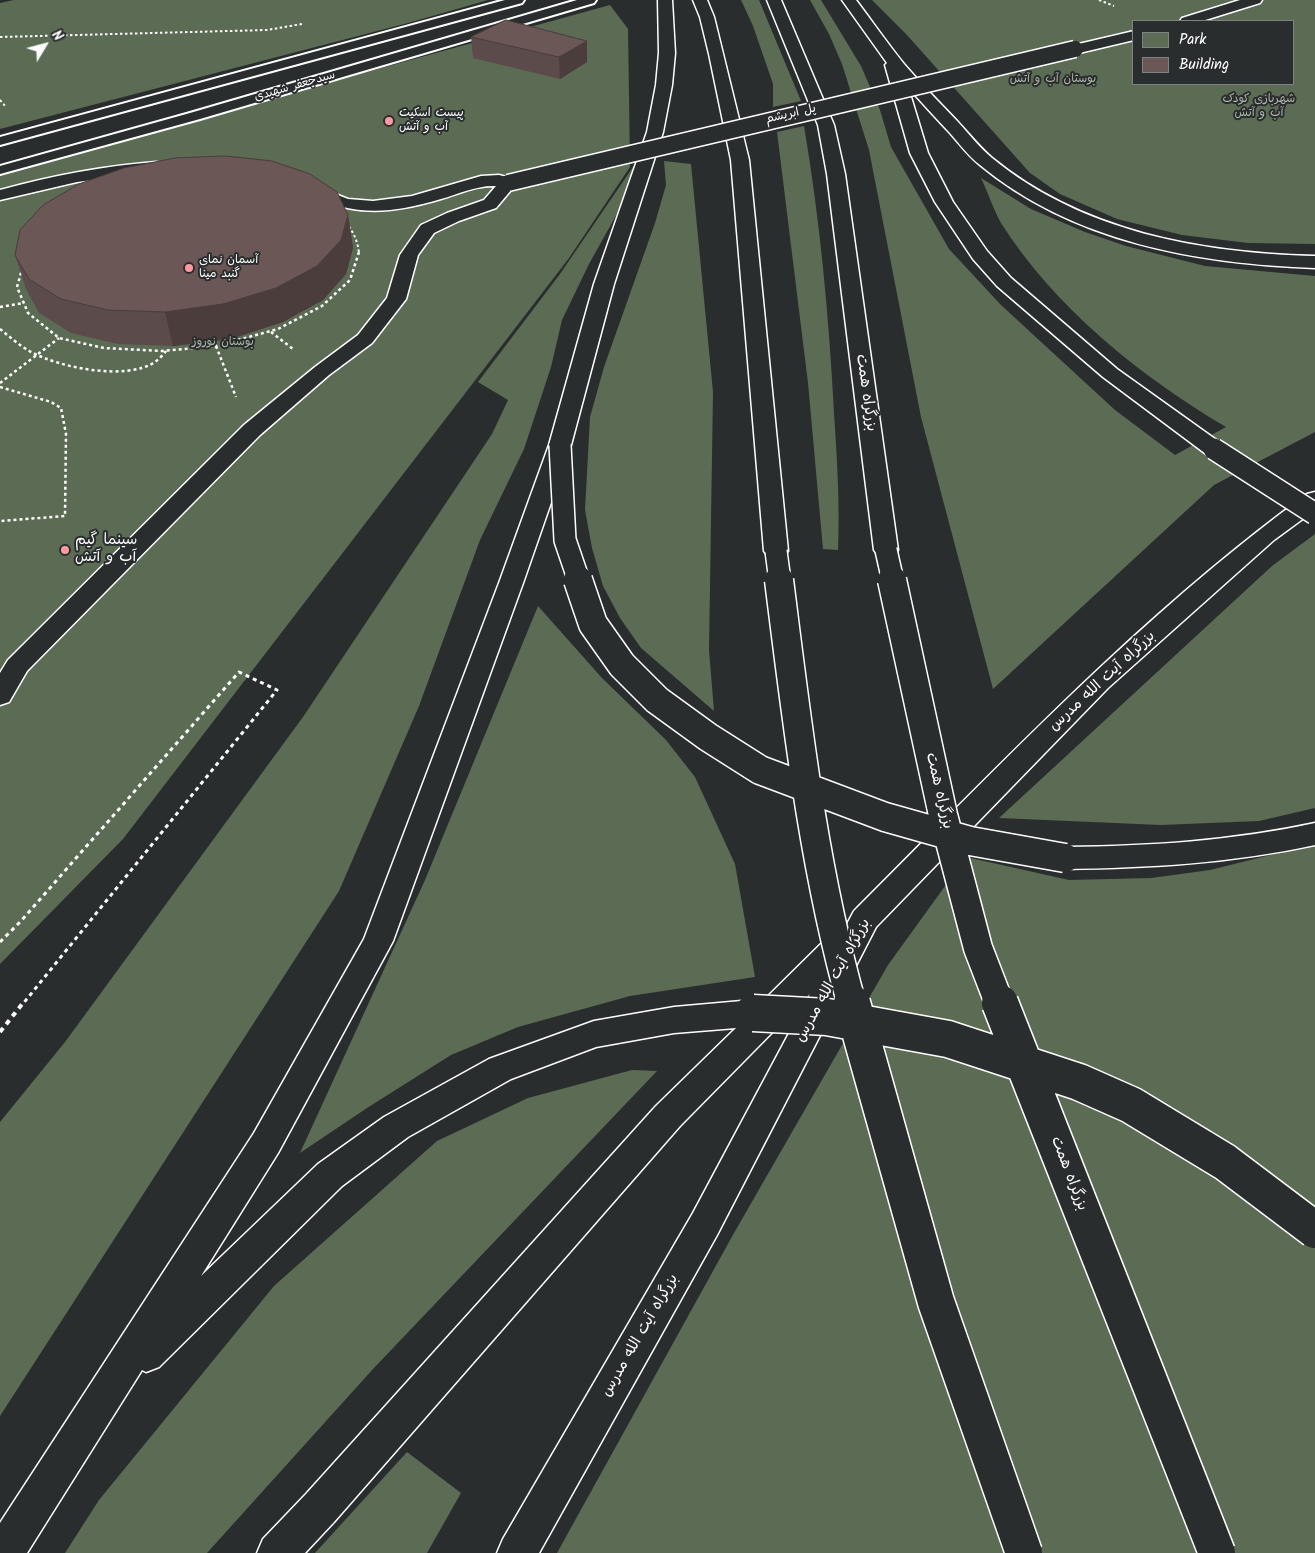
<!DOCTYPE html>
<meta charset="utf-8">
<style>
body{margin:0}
#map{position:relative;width:1315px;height:1553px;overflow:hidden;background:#2a2d2e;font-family:Kalam,sans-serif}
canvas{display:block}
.legend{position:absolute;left:1132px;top:20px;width:162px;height:65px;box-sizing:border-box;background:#2a2d2e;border:1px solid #7f8182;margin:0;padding:6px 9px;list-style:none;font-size:15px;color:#fff}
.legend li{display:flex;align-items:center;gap:10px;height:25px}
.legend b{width:25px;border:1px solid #7f8182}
.north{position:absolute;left:20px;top:20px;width:50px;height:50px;-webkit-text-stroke:4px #2a2d2e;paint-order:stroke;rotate:53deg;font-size:14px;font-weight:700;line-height:20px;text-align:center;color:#fff}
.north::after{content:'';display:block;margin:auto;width:18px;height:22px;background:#fff;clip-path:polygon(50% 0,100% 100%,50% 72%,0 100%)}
</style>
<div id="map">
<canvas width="1315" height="1553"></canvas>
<ul class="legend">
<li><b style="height:14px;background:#5c6b54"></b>Park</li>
<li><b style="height:14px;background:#6a5756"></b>Building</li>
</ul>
<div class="north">N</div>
</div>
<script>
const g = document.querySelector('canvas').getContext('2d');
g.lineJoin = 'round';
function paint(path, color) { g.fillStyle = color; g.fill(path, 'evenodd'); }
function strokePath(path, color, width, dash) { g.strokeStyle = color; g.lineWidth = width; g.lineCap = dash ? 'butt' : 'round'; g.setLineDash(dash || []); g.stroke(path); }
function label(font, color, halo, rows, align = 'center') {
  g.font = font + ' Kalam,"Playpen Sans Arabic",sans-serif'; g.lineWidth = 4; g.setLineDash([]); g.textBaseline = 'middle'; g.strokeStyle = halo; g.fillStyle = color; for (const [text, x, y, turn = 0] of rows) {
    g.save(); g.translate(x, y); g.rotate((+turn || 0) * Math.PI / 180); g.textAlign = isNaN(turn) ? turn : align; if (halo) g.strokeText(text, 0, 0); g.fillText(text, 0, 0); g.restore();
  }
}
paint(new Path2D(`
 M14,0H488L408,23L0,129V3Z
 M741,0H759L801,101L773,107V84L753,26Z
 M810,0H821L861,66L880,110L891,147L949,249L1001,305L1115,410L1175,455L1226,427C1141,377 1054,307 1001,223C993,209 988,192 981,178L1031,209L1085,232L1126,246L1205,266L1315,276V432L1214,485L993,689L921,417L869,150L842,64L829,34Z
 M872,0H1315V244L1248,243L1182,235L1117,219L1060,194L1030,173L907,35ZM1134,21H1294V84H1134Z
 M610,5L628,29L630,167L569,258L123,839L0,964V173Z
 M804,126C820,220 829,317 834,413C837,459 840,504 838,550L823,549L808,383L777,132Z
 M664,161L691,164L713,392L709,650L714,711L641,648L620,618L603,586L592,548L585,510L590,417L604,367L655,223L666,185Z
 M633,167L631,181L623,203L589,264L562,320L551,367L524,449L480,540L419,706L339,891L0,1416V1122L65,1042L303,717L492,434L508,400L478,382L560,274Z
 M1315,534V808L1259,821L1161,825L999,818L1272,566Z
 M538,606L602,678L666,740L695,777L735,864L755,977L630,996L518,1027L451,1055L367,1108L300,1153L425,880Z
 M1315,844V1553H557L734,1233L888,965L966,857L1069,880L1151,878L1210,870Z
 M632,1070L657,1071L373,1369L207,1553H65L99,1500L274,1286L437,1141L528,1098Z
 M407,1452L461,1493L427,1553H315Z`), '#5c6b54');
const service = new Path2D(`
 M505,0H524L522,3L0,145V137Z
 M577,0H596L594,3L200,119L0,174V166L190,113Z`);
const pedestrian = new Path2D(`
 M1240,0H1262L1260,3L1202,21H1180L1182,18Z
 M1134,31V40L1075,54L1070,52L1067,49L1070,46Z
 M156,162L162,163L165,167L162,171L77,182L0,200V190C51,176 103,166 156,162Z
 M499,175L514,179L517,183L496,208L459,221L434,233L418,255L406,299L372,343L329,375L260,435L27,671L9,702L0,705V673L8,660L244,425L315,367L358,335L387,298L400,255L421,225L447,213L484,200L496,186C477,185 459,194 441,199C384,216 354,215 300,193L297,189L300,185L306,184L312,185L348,199L373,201L412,196L481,176Z`);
const trunk = new Path2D(`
 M658,0H672L675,53L672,85L663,132L614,284L571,445L523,583L393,941L278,1153L201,1276L318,1164L384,1117L489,1059L594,1021L674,1007L753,1000L761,1003L835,930L846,926L854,911C999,766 1141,615 1307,494L1315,492V510L1274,540L1108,688L876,927L717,1235L539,1553H497L503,1539L693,1213L810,994L680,1126L334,1522L305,1553H257L263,1539L306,1494L656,1106L736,1028L674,1033L596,1047L511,1079L408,1137L342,1186L159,1367L146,1372L142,1370L27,1553H0V1523L254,1133L364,939L499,583L549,445L594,284L647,132L656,85L659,53Z
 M693,0H707L714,17L749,160L788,551L784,556L776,558L768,556L764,551L731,160L709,54L700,17Z
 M767,0H781L834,125L845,174L898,550L894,555L886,557L878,555L874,550L827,174L818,125Z
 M842,0H856C872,21 887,43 904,64C921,84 940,103 958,122C969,134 979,147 992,158C1082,232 1201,253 1315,256V268C1198,264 1073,242 980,165C968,156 959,143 949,132C935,117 921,102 908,87L928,153L953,202L987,251L1011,278L1117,369L1222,444L1225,449L1222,454L1214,456L1206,454L1103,377L997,286L973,259L935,202L910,153L885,65L887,63Z
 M1315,823V845C1232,863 1149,868 1065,869L1055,866L1051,858L1055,850L1065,847C1149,846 1232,841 1315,823Z`);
strokePath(service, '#fff', 4);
strokePath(pedestrian, '#fff', 3);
strokePath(trunk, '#fff', 3);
strokePath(new Path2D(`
 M1099,0L1114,6
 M0,37L267,30L302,24
 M0,100L6,107
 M31,253C37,247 44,237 52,232C78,216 108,204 137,196C191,182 351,174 359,253`), '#fff', 2, [2.5, 2.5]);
strokePath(new Path2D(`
 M32,252L25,259L17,287L28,313L59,338L104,348L162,351L216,346L278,329L322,306L350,280L359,252
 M0,307L24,303
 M0,329C10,337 20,346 31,352C61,368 126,381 155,362C159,359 163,355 166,351
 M271,332L293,349
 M216,346L236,397
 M0,383L59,338
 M0,387L51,402L61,408L66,434L65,516L0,521`), '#fff', 2.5, [3, 3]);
strokePath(new Path2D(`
 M0,942L21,921L239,672L277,690L22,1005`), '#fff', 3, [4, 4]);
strokePath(new Path2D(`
 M0,1032L23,1003`), '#fff', 4, [5, 5]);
paint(service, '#2a2d2e');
paint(pedestrian, '#2a2d2e');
paint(trunk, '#2a2d2e');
const pedestrianBridge = new Path2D(`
 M508,183L1075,49`);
const trunkBridgeFar2 = new Path2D(`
 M560,445L565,540L579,581
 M1214,449L1315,514
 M886,550L893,581
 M776,551L780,581`);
const trunkBridgeFar1 = new Path2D(`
 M578,580L593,624L622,665L657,700L708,737L760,770L885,817L970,841L1065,858
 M779,580C797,722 813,866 852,1005
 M892,580L943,815L978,948L1000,1005`);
const trunkBridge = new Path2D(`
 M852,1003L936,1302L1024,1553
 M1000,1003L1217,1553
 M753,1013L827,1017L948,1039L1079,1082L1131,1105L1225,1162L1315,1230`);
strokePath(pedestrianBridge, '#fff', 19, []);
strokePath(trunkBridgeFar2, '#fff', 24, []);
strokePath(trunkBridgeFar1, '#fff', 31, []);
strokePath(trunkBridge, '#fff', 39, []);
strokePath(pedestrianBridge, '#2a2d2e', 16);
strokePath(trunkBridgeFar2, '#2a2d2e', 21);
strokePath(trunkBridgeFar1, '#2a2d2e', 28);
strokePath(trunkBridge, '#2a2d2e', 36);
paint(new Path2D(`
 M471,37L587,41V62L560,79L473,58Z
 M348,215L353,248L346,274L323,300L283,322L231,339L173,346L118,344L71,333L39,313L26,289L15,255Z`), '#5b4b4a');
paint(new Path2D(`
 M587,41V62L560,79L559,57Z
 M348,215L353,248L346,274L323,300L283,322L231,339L173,346L165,312Z`), '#4a3d3c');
const building = new Path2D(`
 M506,20L587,41L559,57L471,37Z
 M226,156L272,161L310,174L337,192L348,215L341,240L317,266L276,288L223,304L165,312L108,310L61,299L29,279L15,255L20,230L43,205L79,184L124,168L175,158Z`);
paint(building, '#6a5756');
strokePath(building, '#4a3d3c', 1);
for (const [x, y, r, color] of [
 [389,121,5,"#ff9aa2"],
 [189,268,5,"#ff9aa2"],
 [65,550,5,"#ff9aa2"]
]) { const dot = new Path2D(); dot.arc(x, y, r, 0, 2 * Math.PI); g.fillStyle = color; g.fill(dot); strokePath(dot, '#2a2d2e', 2); }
label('12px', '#aeb5aa', '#2a2d2e', [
 ["بوستان آب و آتش",1053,80],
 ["شهربازی کودک",1259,100],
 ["آب و آتش",1259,114],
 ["بوستان نوروز",223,343]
]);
label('12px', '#fff', '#2a2d2e', [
 ["سیدجعفر شهیدی",295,87,-16],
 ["پل ابریشم",791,115,-13]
]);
label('12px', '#fff', '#2a2d2e', [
 ["پیست اسکیت",399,114],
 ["آب و آتش",399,128],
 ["آسمان نمای",199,261],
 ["گنبد مینا",199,275]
], 'left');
label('15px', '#fff', '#2a2d2e', [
 ["بزرگراه همت",865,393,82],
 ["بزرگراه آیت الله مدرس",1103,682,-43],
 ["بزرگراه همت",938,791,77],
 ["بزرگراه آیت الله مدرس",834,981,-61],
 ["بزرگراه همت",1068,1174,69],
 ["بزرگراه آیت الله مدرس",641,1336,-60]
]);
label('15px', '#fff', '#2a2d2e', [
 ["سینما گیم",75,541],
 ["آب و آتش",75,558]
], 'left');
</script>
